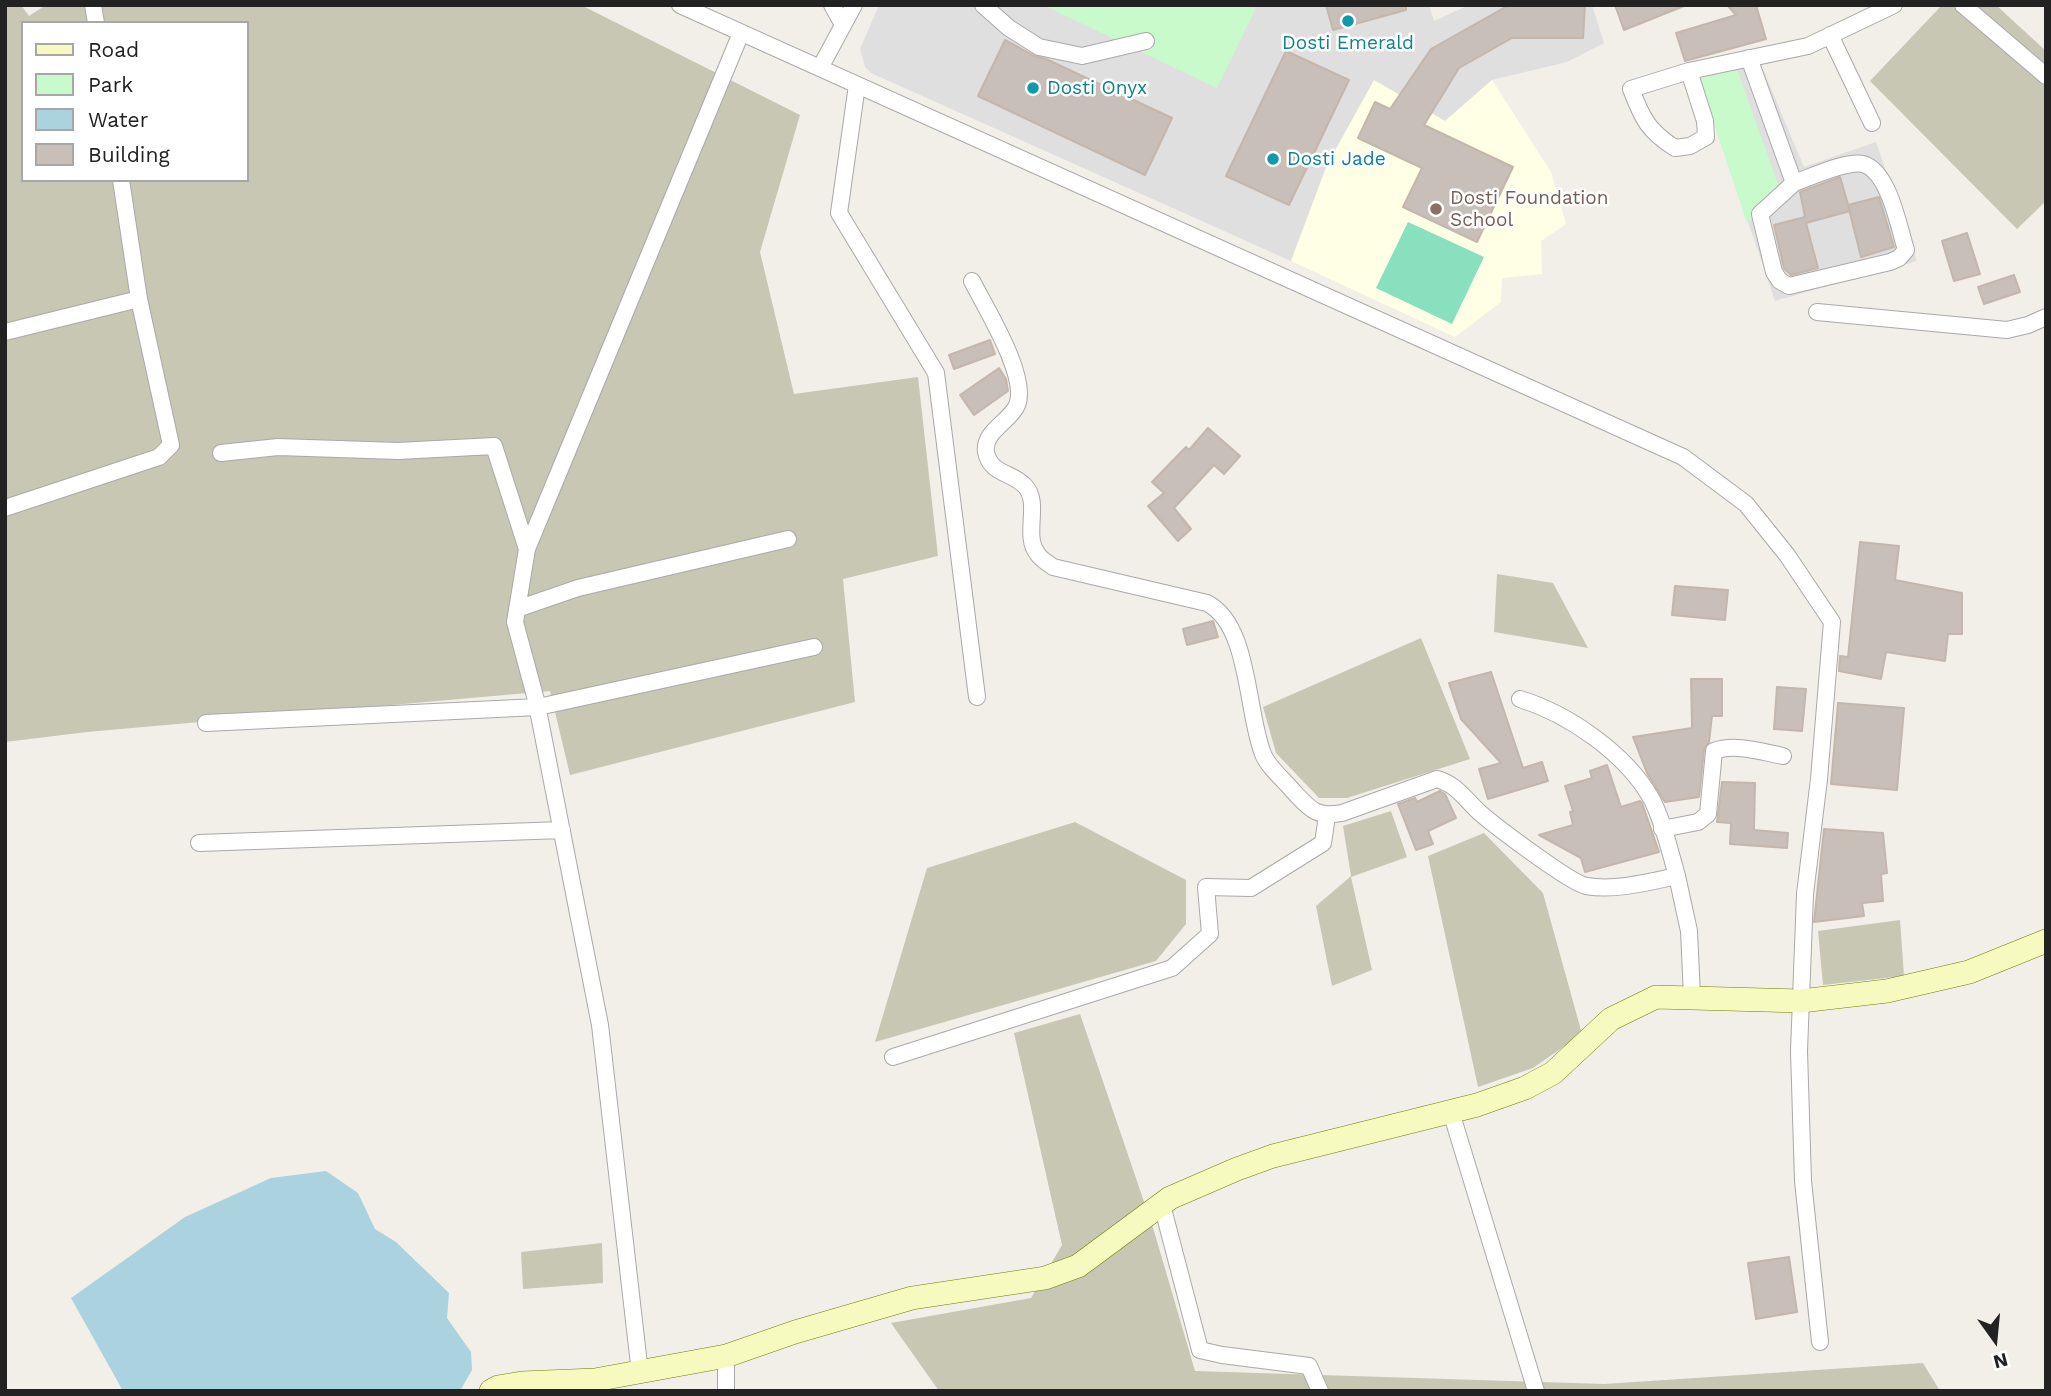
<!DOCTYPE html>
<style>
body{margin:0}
#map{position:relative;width:2051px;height:1396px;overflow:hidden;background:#f2efe9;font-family:"Work Sans",sans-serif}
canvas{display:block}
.frame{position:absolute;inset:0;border:7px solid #222;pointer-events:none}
.legend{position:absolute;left:21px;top:21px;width:228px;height:161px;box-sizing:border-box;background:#fff;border:2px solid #a7a7a7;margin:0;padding:9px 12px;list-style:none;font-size:21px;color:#222}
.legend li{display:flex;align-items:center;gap:14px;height:35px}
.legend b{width:35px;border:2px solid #a7a7a7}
.north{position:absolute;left:1960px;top:1305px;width:70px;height:70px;-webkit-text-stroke:5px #fff;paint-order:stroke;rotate:165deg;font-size:19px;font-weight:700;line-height:28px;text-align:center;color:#222}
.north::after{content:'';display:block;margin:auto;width:24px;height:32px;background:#222;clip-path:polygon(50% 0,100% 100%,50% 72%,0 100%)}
</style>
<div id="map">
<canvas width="2051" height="1396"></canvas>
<div class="frame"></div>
<ul class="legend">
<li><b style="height:9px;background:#f7fabf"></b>Road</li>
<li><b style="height:19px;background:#c8facc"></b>Park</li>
<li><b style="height:19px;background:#aad3df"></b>Water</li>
<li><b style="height:19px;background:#c7bfb8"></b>Building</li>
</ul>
<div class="north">N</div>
</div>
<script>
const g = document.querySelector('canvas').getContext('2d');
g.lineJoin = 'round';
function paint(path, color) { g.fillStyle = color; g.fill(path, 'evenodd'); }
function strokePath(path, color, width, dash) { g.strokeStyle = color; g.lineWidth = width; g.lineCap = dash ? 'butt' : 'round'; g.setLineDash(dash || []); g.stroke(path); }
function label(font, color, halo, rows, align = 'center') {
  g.font = font + ' "Work Sans",sans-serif'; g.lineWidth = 5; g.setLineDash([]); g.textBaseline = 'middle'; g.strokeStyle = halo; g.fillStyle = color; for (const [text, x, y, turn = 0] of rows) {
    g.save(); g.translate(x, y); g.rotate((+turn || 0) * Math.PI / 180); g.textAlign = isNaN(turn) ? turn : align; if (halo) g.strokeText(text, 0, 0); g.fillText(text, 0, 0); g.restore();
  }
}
paint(new Path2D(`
 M879,5H1429L1434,21L1469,5H1592L1604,43L1567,62L1492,80L1445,121L1327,165L1291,261L871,73L865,67L860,49Z
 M1760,62L1804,167L1876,142L1917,261L1775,301L1699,79Z`), '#e0dfdf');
paint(new Path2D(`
 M1374,80L1445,121L1492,80L1551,172L1566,224L1541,241L1542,274L1502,278L1501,302L1455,337L1291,261L1327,165Z`), '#ffffe5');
paint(new Path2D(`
 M5,5H21L29,16L46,5H581L800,115L760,252L794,394L918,377L938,556L843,579L855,702L570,775L550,691L87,732L5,742ZM23,23H247V180H23Z
 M1942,5H1996L2046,51V201L2017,229L1870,81Z
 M1497,574L1553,583L1588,648L1494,632Z
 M1421,638L1470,759L1347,798H1319L1276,753L1263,707Z
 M1391,811L1407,857L1351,877L1372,970L1332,986L1316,906L1351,876L1343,826Z
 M1075,822L1186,880V924L1156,961L875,1042L927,868Z
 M1484,833L1543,893L1582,1034L1533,1068L1478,1087L1428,856Z
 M1900,920L1904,976L1823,985L1818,931Z
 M1080,1014L1154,1231L1195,1371L1604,1384L1923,1363L1940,1391H939L891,1323L1031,1298L1062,1245L1014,1033Z
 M602,1243L603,1283L523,1289L521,1252Z`), '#c7c7b4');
paint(new Path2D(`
 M1043,5H1254L1255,10L1217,88Z
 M1737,69L1779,187L1747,223L1699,79Z`), '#c8facc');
paint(new Path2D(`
 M1408,222L1484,257L1452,324L1376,288Z`), '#88e0be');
paint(new Path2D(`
 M326,1171L358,1193L375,1229L396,1242L449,1293L447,1318L471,1352L472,1370L460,1391H123L71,1298L185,1217L271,1178Z`), '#aad3df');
const building = new Path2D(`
 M1326,5H1406V10L1333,30Z
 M1509,5H1585L1583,38H1512L1459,68L1424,125L1513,167L1477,242L1403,207L1422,168L1358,138L1375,102L1390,109L1431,49Z
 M1615,5H1684V6L1624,30Z
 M1727,5H1756L1766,39L1685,61L1676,33L1736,15Z
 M1005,40L1034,56L1046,59L1172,118L1145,175L978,96Z
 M1286,51L1349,80L1289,205L1226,176Z
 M1840,177L1850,211L1806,223L1818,268L1791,275L1784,268L1774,225L1805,217L1800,192Z
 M1879,197L1894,247L1861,257L1848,205Z
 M1967,233L1980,274L1954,281L1942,241Z
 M2014,275L2020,292L1984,304L1978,287Z
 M990,340L995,354L954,369L949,355Z
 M999,368L1006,379L1008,391L974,415L960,395Z
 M1208,428L1240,456L1224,474L1214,465L1174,508L1191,529L1178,541L1148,506L1164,493L1152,482L1186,447L1189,450Z
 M1860,542L1899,546L1895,580L1962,593V634H1948L1945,661L1886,652L1881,679L1839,671L1840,656L1848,657Z
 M1675,586L1728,590L1725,620L1672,615Z
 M1213,621L1218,637L1187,645L1183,629Z
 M1491,672L1523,768L1542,762L1548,781L1488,799L1479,769L1501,763L1461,719L1449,683Z
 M1691,679H1722V716H1712L1709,742L1704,750L1699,797L1665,802L1647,773L1633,737L1692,728Z
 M1777,687L1806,689L1802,731L1774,729Z
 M1838,703L1904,708L1897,790L1831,784Z
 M1607,765L1621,807L1640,801L1642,803L1659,852L1585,872L1581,858L1539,835L1573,825L1570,812L1573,811L1565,786L1592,778L1590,771Z
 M1722,782L1755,783L1754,830L1788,833L1787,848L1730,844L1731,823L1717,822Z
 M1440,791L1445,794L1456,818L1428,831L1433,844L1416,850L1398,804L1415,798L1417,802Z
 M1824,829L1883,833L1887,873L1881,874L1883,901L1862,903L1864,916L1814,922Z
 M1789,1257L1797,1312L1756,1319L1748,1263Z`);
paint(building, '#c7bfb8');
strokePath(building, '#c4b6ab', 2);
const street = new Path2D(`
 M93,5L96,23
 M680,5L1683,457L1746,504L1787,555L1832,622L1819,779L1805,894L1799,1051L1803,1181L1820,1342
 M832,5L843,25
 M983,5L1009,28L1039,47L1082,56L1146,41
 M1963,5L2046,76
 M1830,35L1872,123
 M1749,58L1794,183C1811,177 1847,160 1863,164C1889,171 1899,228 1906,250L1899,258L1890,262L1789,286L1780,281L1774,272L1760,214L1794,183
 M820,68L854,5
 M1689,71L1631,89C1642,118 1648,131 1675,148L1690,146L1706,137L1705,121L1689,71L1808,46L1894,5
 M857,85L839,213L936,373L977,697
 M972,281C985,307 1029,377 1017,405C1011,421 983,431 986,452C990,474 1012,472 1025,486C1041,503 1023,535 1037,553C1040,559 1048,563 1053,567L1207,603C1250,625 1246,711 1263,754C1268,767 1284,780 1293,791C1310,809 1316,818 1342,813L1437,779C1456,784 1465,799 1479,812C1495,826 1569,882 1586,886C1616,891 1649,882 1677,876L1689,931L1692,996
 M1817,312L2007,330L2028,325L2046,317
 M5,332L139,299
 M221,453L278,447L398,451L494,446L527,549L515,622L536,700L600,1025L640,1373
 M5,508L159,457L171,445L139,299L121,180
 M527,549L741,33
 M517,609L578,588L788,539
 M1520,699C1569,714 1626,754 1651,798C1663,820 1670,852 1677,876
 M206,723L538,707L814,647
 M1662,829L1698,822L1708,814L1714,751C1735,743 1762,752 1783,756
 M199,843L562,830
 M893,1057L1172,968L1210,934L1206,887L1251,888L1323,843L1327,816
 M1451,1112L1536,1391
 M1162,1205L1200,1350L1222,1355L1309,1366L1320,1391
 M726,1356V1391`);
const secondary = new Path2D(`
 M491,1391L498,1387L522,1383L595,1380L726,1356L795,1332L912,1298L1045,1278L1078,1266L1170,1198L1237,1169L1273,1156L1477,1105L1525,1088L1553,1073L1611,1019L1656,997L1801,1001L1887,991L1969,972L2046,941`);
strokePath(street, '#a9a9a9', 18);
strokePath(secondary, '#707d05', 24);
strokePath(street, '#fff', 16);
strokePath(secondary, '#f7fabf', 23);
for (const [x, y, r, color] of [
 [1348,21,7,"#0f9aa8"],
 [1033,88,7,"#0f9aa8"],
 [1273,159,7,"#0f9aa8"],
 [1436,209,7,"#8d6e63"]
]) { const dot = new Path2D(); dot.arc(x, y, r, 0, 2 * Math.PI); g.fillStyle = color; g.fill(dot); strokePath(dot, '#fff', 2.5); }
label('19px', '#0d838f', '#fff', [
 ["Dosti Emerald",1348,43,"center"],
 ["Dosti Onyx",1047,88],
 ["Dosti Jade",1287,159]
], 'left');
label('19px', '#785e54', '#fff', [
 ["Dosti Foundation",1450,198],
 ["School",1450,220]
], 'left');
</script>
